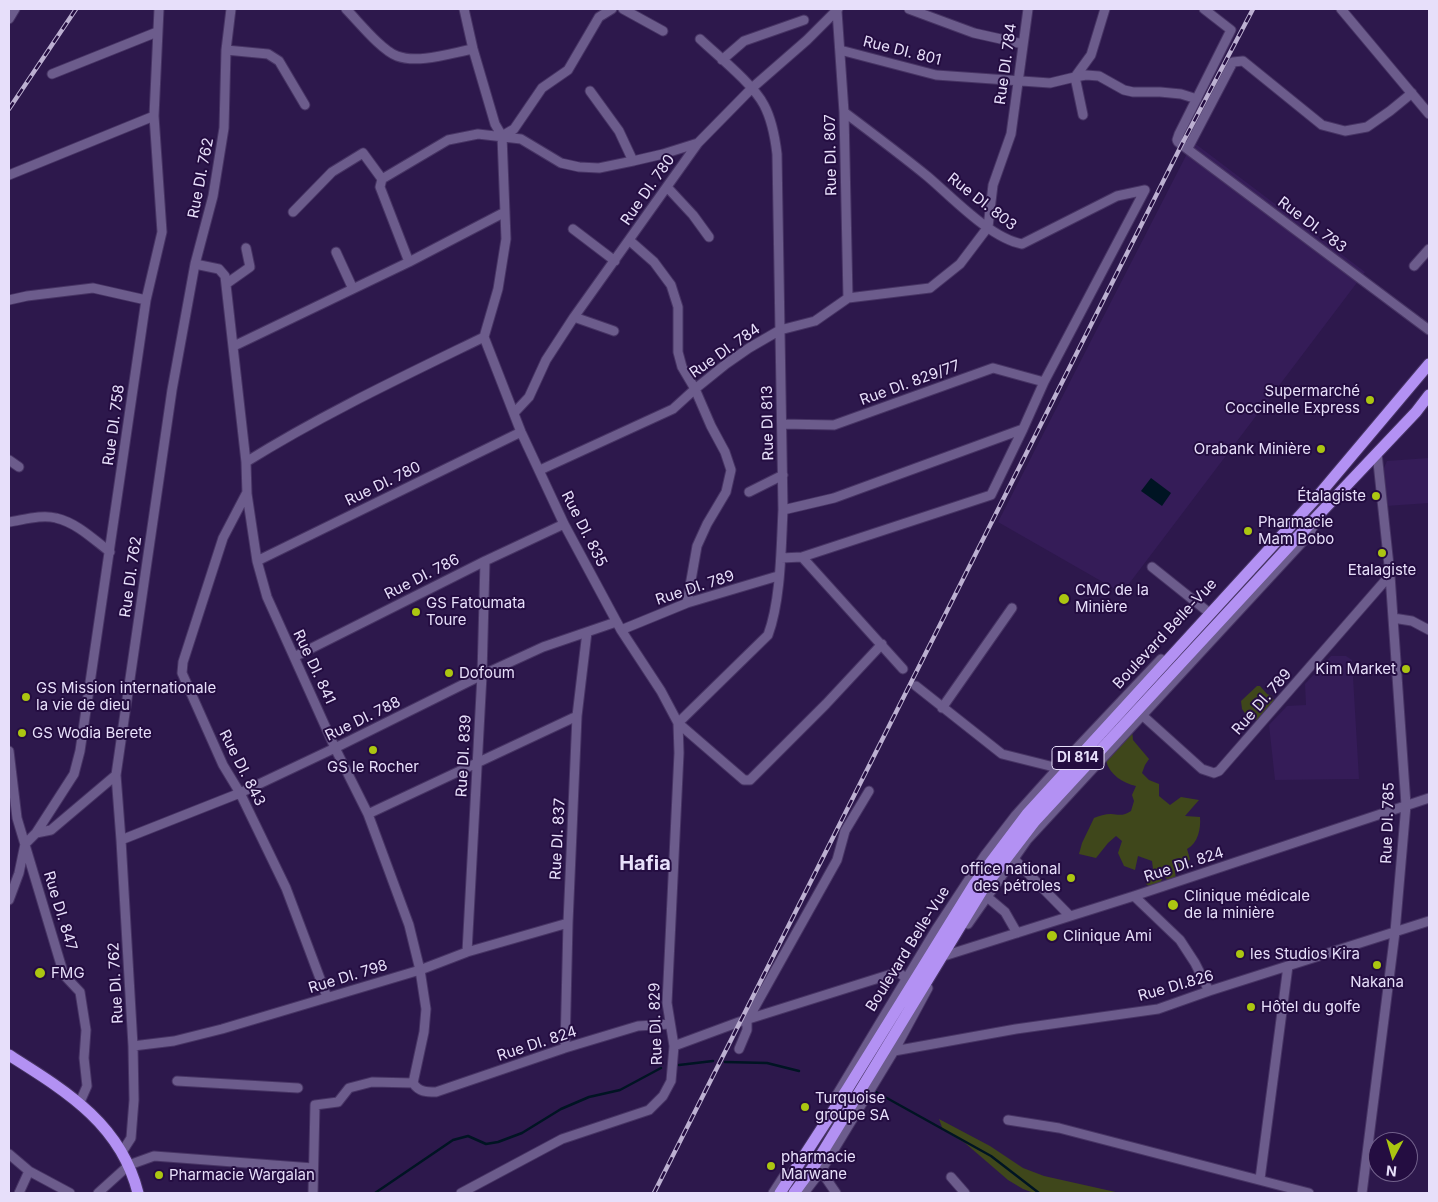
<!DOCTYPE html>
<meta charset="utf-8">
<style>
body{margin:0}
#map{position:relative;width:1438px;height:1202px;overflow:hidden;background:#2d184c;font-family:Inter,sans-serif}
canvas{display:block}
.frame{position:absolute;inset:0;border:10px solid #e7dffa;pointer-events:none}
.north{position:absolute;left:1368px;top:1132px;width:50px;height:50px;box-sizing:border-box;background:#240d41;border:1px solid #72618b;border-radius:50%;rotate:186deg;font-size:14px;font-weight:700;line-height:20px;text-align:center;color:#e7dffa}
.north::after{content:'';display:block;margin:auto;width:18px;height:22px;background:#acc611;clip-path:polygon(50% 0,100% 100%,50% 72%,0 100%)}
</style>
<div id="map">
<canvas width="1438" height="1202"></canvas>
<div class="frame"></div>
<div class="north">N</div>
</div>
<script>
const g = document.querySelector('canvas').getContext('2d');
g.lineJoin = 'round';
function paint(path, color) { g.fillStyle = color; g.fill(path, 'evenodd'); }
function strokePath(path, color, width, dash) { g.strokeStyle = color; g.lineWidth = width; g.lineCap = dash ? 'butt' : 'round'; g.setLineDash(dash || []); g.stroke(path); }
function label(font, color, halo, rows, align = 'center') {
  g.font = font + ' Inter,sans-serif'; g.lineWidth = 4; g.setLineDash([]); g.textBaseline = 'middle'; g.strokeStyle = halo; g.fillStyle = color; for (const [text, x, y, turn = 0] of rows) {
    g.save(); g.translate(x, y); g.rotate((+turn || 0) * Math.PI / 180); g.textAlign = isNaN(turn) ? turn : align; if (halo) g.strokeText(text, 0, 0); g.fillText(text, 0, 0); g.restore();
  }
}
paint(new Path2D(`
 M1193,142L1365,272L1122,593L998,522Z
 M1429,458V503L1386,506L1383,470L1387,461Z
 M1331,656H1346L1352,660L1359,779L1275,780L1269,725L1287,706L1306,705L1305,684Z`), '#351c58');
paint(new Path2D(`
 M1257,686H1260L1267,694L1272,696L1274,701V706L1268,707V714L1261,720H1250L1242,709L1241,701Z
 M1117,722L1129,724L1132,730L1133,740L1149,759L1145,765L1142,773L1149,780L1159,784V796L1170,805L1181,797L1199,800L1185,816L1200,817C1201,829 1198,843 1187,849L1190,859L1184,867L1175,871L1176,880L1169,881L1164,876L1159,885L1152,888L1146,884L1153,869L1152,861L1138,856L1135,870L1124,866L1118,853L1122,841L1116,836L1108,843L1096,858L1079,854L1082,843L1094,818C1099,816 1105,814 1111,814C1119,815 1124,816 1131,811L1134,801L1132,795L1136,786C1123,783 1110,775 1106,761C1105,756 1108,749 1109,745C1110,736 1111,729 1117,722Z
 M939,1119L990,1146L1023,1168L1044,1176L1120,1193H1034L1023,1189L1008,1180L965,1143L943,1130Z`), '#3f471b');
paint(new Path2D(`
 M1151,478L1171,493L1162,506L1141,491Z`), '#001423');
strokePath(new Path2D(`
 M725,1062L767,1063L799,1071
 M679,1065L713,1061
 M876,1092L991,1156L1039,1193
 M375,1193L453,1140L468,1136L486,1144L498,1142L522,1133L561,1109L589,1097L620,1090L661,1068`), '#001423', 2.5);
const minor = new Path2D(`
 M346,9C358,21 381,50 397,56C418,64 451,53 473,49
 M623,9L663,31
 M909,9L974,33L1023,44
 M1204,9L1231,30L1179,134L1177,140L1178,142L1429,330
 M1341,9L1429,114
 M837,11L844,112L848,298
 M9,19L15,9
 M226,50L268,54L279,61L305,105
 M840,50L936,75L1050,83L1075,77L1091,55L1105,9
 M722,60L744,41L804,20
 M52,74L157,32
 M590,91L619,131L633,161
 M844,112C872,133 900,154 927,176C952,197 990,238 1022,244L1117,196L1145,190
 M1083,115L1075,77L1086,75L1099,76L1124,90L1133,92H1160L1181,94L1197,99
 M502,136L514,129L542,88L568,70L599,17L612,9
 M1188,148L1233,62L1243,61L1322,125L1345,131L1367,127L1390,111L1412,93
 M9,175L154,116
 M667,187L693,215L709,237
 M293,212L332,172L363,153L382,179
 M573,229L615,261
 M629,240L654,262L671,285L678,307V352L682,367L695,389L711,426L725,452L731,470L726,492L707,524L697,546L687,603
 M336,252L353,289
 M409,262L380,187L382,179L448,140L478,134L521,139L561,163L579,167L599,168L633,161L663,154L698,143
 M195,264L219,269L225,276L246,462L247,494L257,561L267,597L335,748L368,814L409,925L420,970L426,1009L424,1032L413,1083C419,1092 426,1092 436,1092L565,1048L638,1026L670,1024
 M1414,266L1429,249
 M226,284L250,267L246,248
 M9,300L27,296L93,288L146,300
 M574,317L614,331
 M484,337L521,432L564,524L621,630L661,691L678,723L744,780H750L826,704L882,644
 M234,346L409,262L505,212
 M514,413L529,397L546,360L574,317L698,143L752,88L807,40L838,9
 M782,424L834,425L993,368L1044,382
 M9,460L19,467
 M246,462C323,414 404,376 484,337L498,289L506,239L502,136L495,124L473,49L464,9
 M540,470L673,409L695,389L726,364L749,348L780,330L815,321L848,298L930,288L960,264L988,227L993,185L1011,134L1028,9
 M749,492L783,475
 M246,494L223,538L183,662L182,673L223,765L240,793L286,888L327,997
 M783,510L834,498L1023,429
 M9,522C23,520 42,514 56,518C77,523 93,539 110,552
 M802,557L903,669
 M781,558L802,557L991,495L1023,429L1044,382L1145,190
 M257,561L521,432
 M1152,567L1207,611
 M1393,618L1412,621L1429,630
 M621,630L687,603L778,576
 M294,657L485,561L564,524
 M916,686L1002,754L1058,768
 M942,708L1012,608
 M1142,715L1202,769L1214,773L1219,771L1390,575
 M678,723L768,635C781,600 781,548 783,510L777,154C775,137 772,120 764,105C753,84 718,56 700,39
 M9,751L17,818L64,975L80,992L86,1030L84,1058L87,1086L80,1102
 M368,814L577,716
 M36,833L51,830L116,775
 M121,840L240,793L335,748L482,675L543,647L616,622
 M1014,859L1070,916
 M986,896L1005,912L1017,933
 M1134,896L1180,940L1195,963L1209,991
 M9,900L19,873L25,844L36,833L74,774L80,751L146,300L162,232L154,116L159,9
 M968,924L1027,840L1308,536L1315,523
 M467,952L482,675L485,561
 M947,955L1134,896L1429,798
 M133,1046L174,1041L222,1029L420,970L467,952L568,923
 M674,1046L739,1022L898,972L907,979
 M565,1048L568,923L577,716L587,632
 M739,1049L747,1030V1021L837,860L845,831L869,791
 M894,1051L1016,1029L1158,1009L1209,991L1429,921
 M177,1081L298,1088
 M836,1096L935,931L985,855L1015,816L1058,768L1161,659
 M1008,1120L1059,1128L1309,1193
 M122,1152L131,1138L134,1100L133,1046L121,840L116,775L172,390L195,264L213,196L224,128L226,50L231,9
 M9,1154L29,1171L70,1193
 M821,1171L836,1193
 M951,1177L965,1193
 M1260,1179L1288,966
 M19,1193L29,1171
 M98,1193L129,1165L154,1156L313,1168
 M313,1193L315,1105L338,1102L349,1088L372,1082L413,1083
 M461,1193L562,1139L649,1110L663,1096L671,1081L674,1046L667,1003L679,753L678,723
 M773,1193L784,1176
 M804,1193L821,1171L894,1051L928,988
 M1362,1193L1395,932L1406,805L1390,575L1377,453`);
const major = new Path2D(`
 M9,1055C66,1091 121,1124 138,1193
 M780,1193L848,1088L975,883L1027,814L1317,497L1429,364
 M794,1193L816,1163L983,889L1035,821L1292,543L1416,412L1429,395`);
strokePath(minor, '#473464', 11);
strokePath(major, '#473464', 13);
strokePath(minor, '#6c5c8c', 9);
strokePath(major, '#b391f3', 11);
const rail = new Path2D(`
 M9,109L76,9
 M654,1193L1182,144L1253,9`);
strokePath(rail, '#bcb0d1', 4.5);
strokePath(rail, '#240d41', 2.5, [8]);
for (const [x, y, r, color] of [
 [1370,400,5,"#acc611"],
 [1321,449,5,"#acc611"],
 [1376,496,5,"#acc611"],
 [1248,531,5,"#acc611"],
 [1382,553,5,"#acc611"],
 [1064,599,6,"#acc611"],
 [416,612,5,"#acc611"],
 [1406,669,5,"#acc611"],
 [449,673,5,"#acc611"],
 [26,697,5,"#acc611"],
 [22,733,5,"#acc611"],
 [373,750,5,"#acc611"],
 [1071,878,5,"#acc611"],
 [1173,905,6,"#acc611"],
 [1052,936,6,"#acc611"],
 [1240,954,5,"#acc611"],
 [1377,965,5,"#acc611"],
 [40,973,6,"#acc611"],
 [1251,1007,5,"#acc611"],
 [805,1107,5,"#acc611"],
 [771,1166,5,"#acc611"],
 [159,1175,5,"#acc611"]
]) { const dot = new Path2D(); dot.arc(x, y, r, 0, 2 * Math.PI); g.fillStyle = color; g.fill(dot); strokePath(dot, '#240d41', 2); }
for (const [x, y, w] of [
 [1078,758,52]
]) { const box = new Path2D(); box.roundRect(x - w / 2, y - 11.5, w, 23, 4); g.fillStyle = '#240d41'; g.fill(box); strokePath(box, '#e7dffa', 1); }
label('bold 14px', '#e7dffa', null, [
 ["DI 814",1078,758]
]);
label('15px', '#e7dffa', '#240d41', [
 ["Rue DI. 801",902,51,14],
 ["Rue DI. 784",1006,64,-82],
 ["Rue DI. 807",831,155,-91],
 ["Rue DI. 762",201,178,-79],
 ["Rue DI. 780",648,190,-55],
 ["Rue DI. 803",982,202,38],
 ["Rue DI. 783",1312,225,37],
 ["Rue DI. 784",725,351,-35],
 ["Rue DI. 829/77",910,383,-20],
 ["Rue DI 813",768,423,-91],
 ["Rue DI. 758",114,425,-82],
 ["Rue DI. 780",383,484,-26],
 ["Rue DI. 835",584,529,63],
 ["Rue DI. 762",131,577,-82],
 ["Rue DI. 786",422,577,-27],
 ["Rue DI. 789",695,588,-18],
 ["Boulevard Belle-Vue",1165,634,-47],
 ["Rue DI. 841",314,667,65],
 ["Rue DI. 789",1262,702,-49],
 ["Rue DI. 788",363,719,-26],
 ["Rue DI. 839",464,756,-87],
 ["Rue DI. 843",242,768,63],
 ["Rue DI. 785",1388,823,-88],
 ["Rue DI. 837",558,839,-87],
 ["Rue DI. 824",1184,865,-18],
 ["Rue DI. 847",60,911,73],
 ["Boulevard Belle-Vue",908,949,-58],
 ["Rue DI. 798",348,977,-17],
 ["Rue DI. 762",116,983,-93],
 ["Rue DI.826",1176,986,-16],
 ["Rue DI. 829",656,1024,-92],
 ["Rue DI. 824",537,1044,-18]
]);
label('15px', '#e7dffa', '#240d41', [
 ["Supermarché",1360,391,"right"],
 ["Coccinelle Express",1360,408,"right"],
 ["Orabank Minière",1311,449,"right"],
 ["Étalagiste",1366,496,"right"],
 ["Pharmacie",1258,522],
 ["Mam Bobo",1258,539],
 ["Etalagiste",1382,570,"center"],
 ["CMC de la",1075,590],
 ["Minière",1075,607],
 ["GS Fatoumata",426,603],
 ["Toure",426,620],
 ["Kim Market",1396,669,"right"],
 ["Dofoum",459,673],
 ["GS Mission internationale",36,688],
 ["la vie de dieu",36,705],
 ["GS Wodia Berete",32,733],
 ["GS le Rocher",373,767,"center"],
 ["office national",1061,869,"right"],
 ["des pétroles",1061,886,"right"],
 ["Clinique médicale",1184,896],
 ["de la minière",1184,913],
 ["Clinique Ami",1063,936],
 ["les Studios Kira",1250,954],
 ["FMG",51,973],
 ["Nakana",1377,982,"center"],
 ["Hôtel du golfe",1261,1007],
 ["Turquoise",815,1098],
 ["groupe SA",815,1115],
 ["pharmacie",781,1157],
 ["Marwane",781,1174],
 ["Pharmacie Wargalan",169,1175]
], 'left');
label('bold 20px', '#e7dffa', '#240d41', [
 ["Hafia",645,864]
]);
</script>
